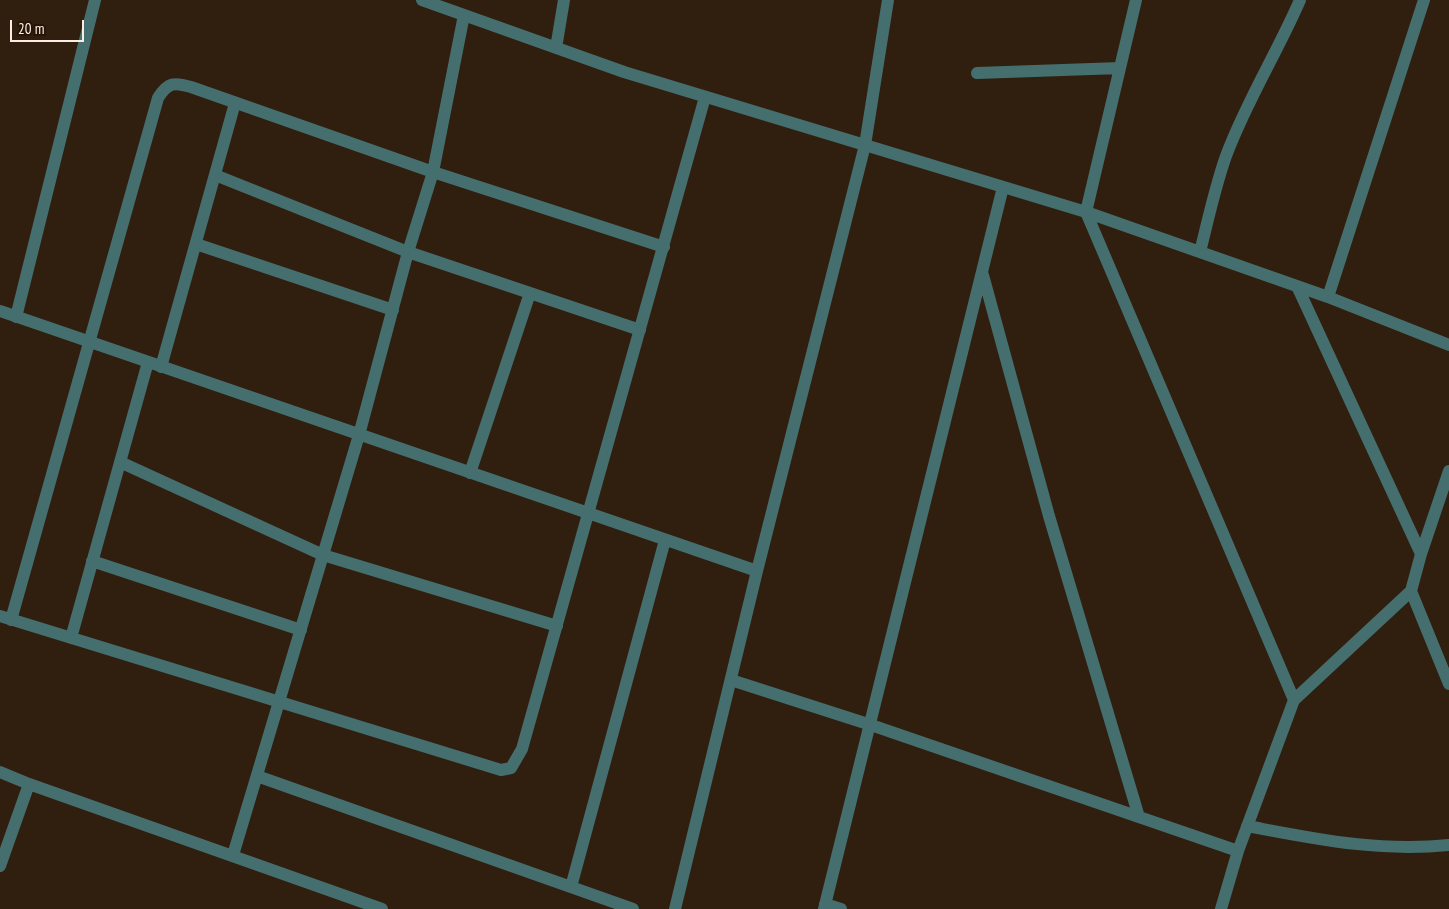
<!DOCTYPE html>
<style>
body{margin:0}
#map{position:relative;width:1449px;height:909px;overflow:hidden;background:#301e0f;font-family:"PT Sans Narrow",sans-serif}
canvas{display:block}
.scale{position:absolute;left:10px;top:20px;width:74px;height:22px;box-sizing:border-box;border:2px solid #faeee4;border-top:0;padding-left:6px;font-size:15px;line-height:18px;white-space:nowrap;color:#faeee4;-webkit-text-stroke:4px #261506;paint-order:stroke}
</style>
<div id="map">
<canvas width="1449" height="909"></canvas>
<div class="scale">20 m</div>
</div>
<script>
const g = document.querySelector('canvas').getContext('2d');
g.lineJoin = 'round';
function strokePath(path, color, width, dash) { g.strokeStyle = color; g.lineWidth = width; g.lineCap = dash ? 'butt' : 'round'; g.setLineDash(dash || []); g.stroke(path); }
strokePath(new Path2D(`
 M422,0L624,72L1086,212L1328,297L1449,345
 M1136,0L1086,212L1294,700
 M556,48L564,0
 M977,73L1120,68
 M215,175L408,252L640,330
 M196,244L393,310
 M1200,252C1208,220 1215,187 1226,156C1246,102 1277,53 1300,0
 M983,275L1049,516L1139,817
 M1297,286L1421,554
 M1328,297L1424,0
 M0,311L757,571
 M16,317L95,0
 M161,367L235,103
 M120,462L323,555L557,626
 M1449,471L1421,554L1411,591L1449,684
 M470,473L530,293
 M92,561L301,630
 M0,616L501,770L511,768L522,749L705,97
 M11,620L158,98C168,82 174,82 191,87L433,172L664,247
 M71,638L148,362
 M731,680L871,725L1238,851
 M0,772L29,784L382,909
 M257,776L633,909
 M1247,826C1317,839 1377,852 1449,845
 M233,855L359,435L408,252L433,172L464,15
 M0,866L29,784
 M571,887L665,540
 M825,904L841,909
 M675,909L757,571L865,145L888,0
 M824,909L1003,187
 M1221,909L1238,851L1294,700L1411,591`), '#446f6e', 12);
</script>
